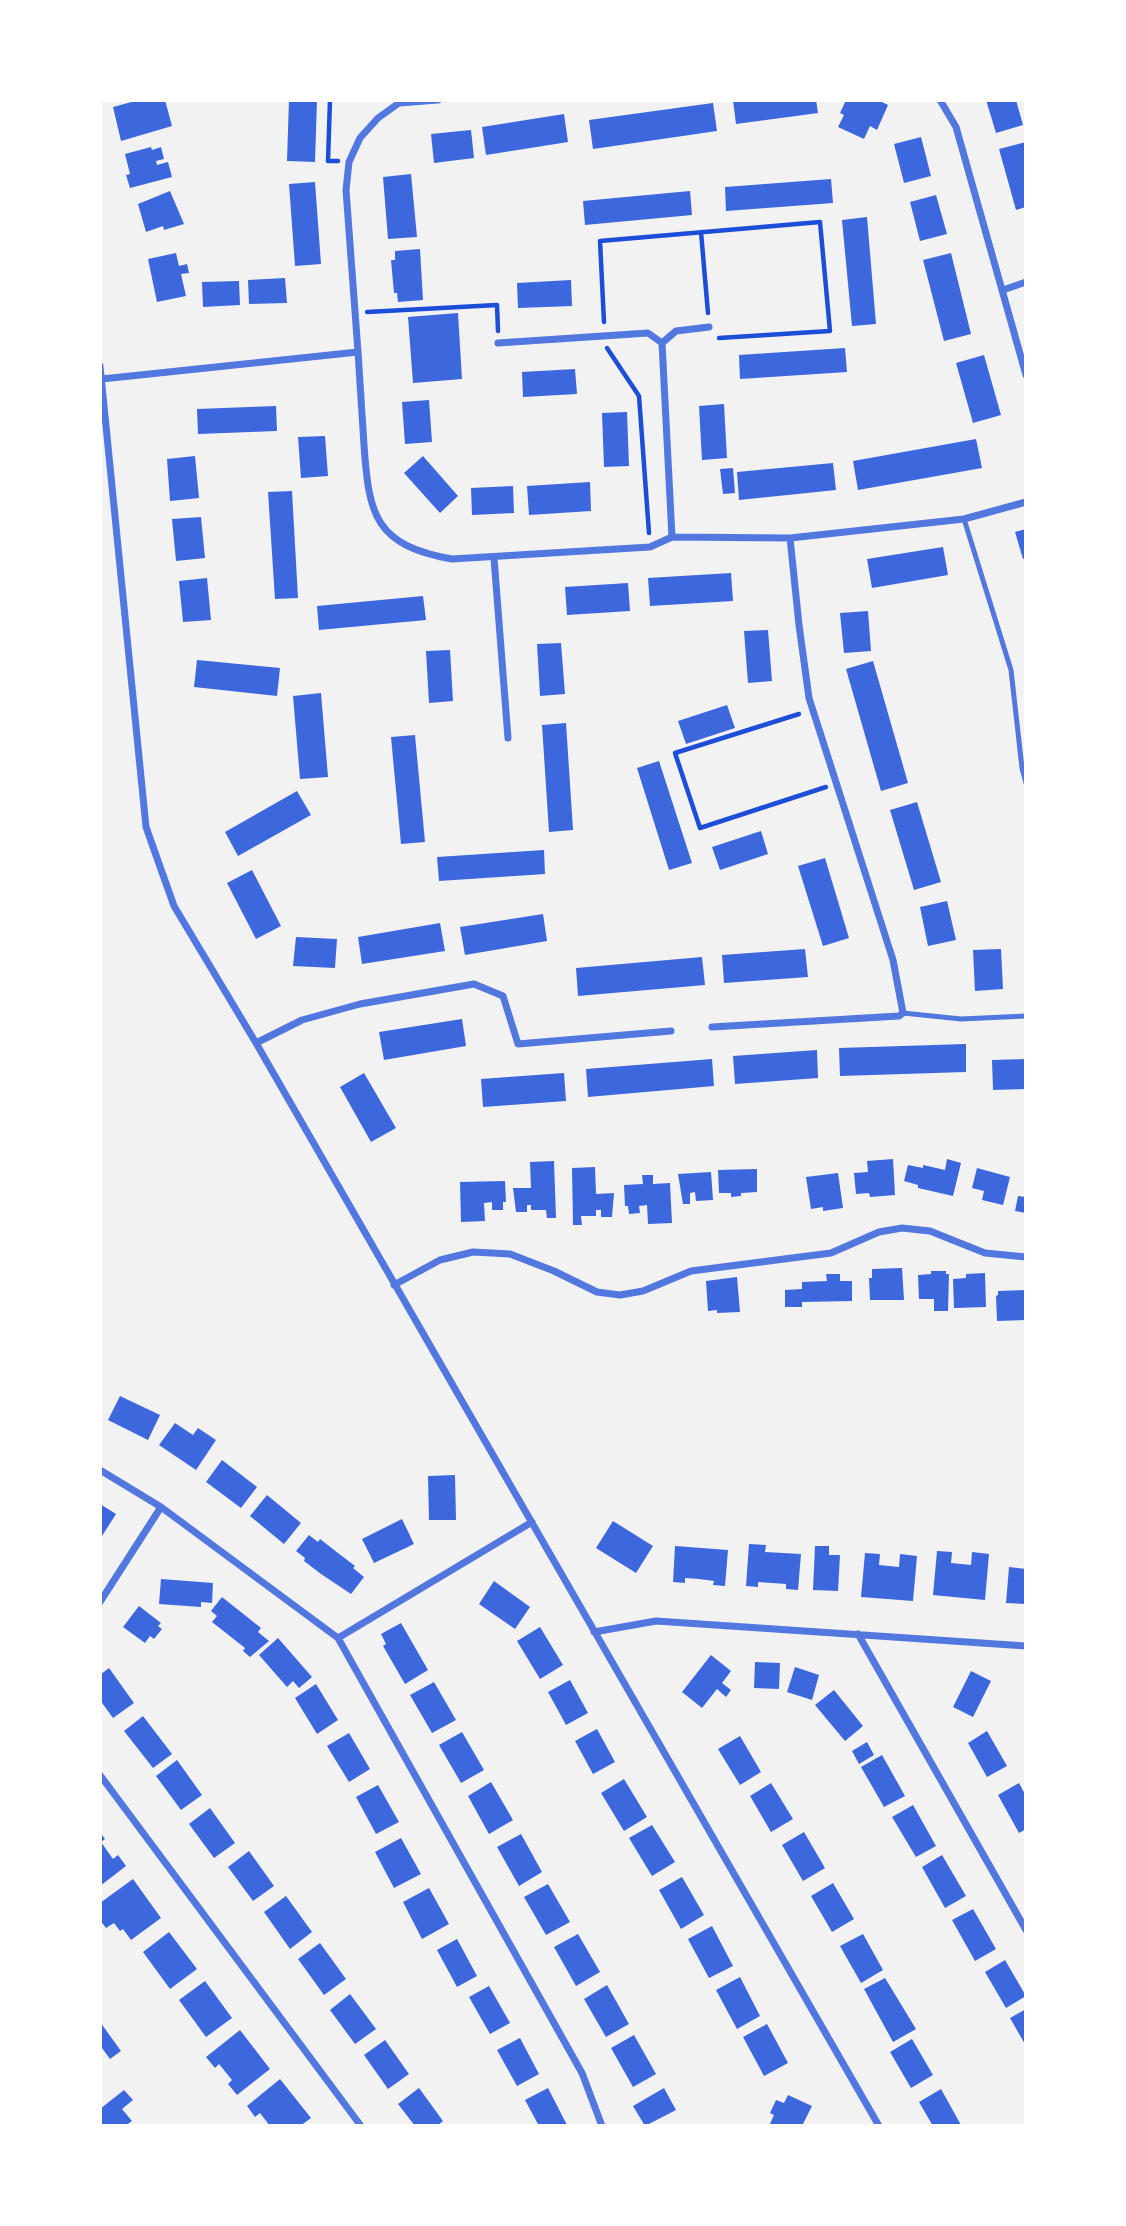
<!DOCTYPE html>
<style>
body{margin:0}
#map{position:relative;width:1126px;height:2226px;overflow:hidden;background:#f2f2f2;font-family:"Space Grotesk",sans-serif}
canvas{display:block}
.frame{position:absolute;inset:0;border:102px solid #fff;pointer-events:none}
</style>
<div id="map">
<canvas width="1126" height="2226"></canvas>
<div class="frame"></div>
</div>
<script>
const g = document.querySelector('canvas').getContext('2d');
g.lineJoin = 'round';
function paint(path, color) { g.fillStyle = color; g.fill(path, 'evenodd'); }
function strokePath(path, color, width, dash) { g.strokeStyle = color; g.lineWidth = width; g.lineCap = dash ? 'butt' : 'round'; g.setLineDash(dash || []); g.stroke(path); }
paint(new Path2D(`
 M139,100H165L172,126L121,141L113,107Z
 M289,100H317L315,162L287,161Z
 M733,100H816L818,113L736,124Z
 M846,100H878L888,105L877,130L870,126L864,139L838,127L844,115L840,113Z
 M986,100H1016L1023,125L996,133Z
 M713,103L717,131L593,149L589,120Z
 M564,114L568,142L486,155L482,127Z
 M471,130L474,158L434,163L431,134Z
 M921,137L931,176L904,183L894,144Z
 M1026,142V207L1016,210L999,149Z
 M151,147L152,150L161,147L164,159L156,161L157,165L168,162L172,177L130,188L126,175L130,174L125,154Z
 M411,174L417,237L388,239L383,177Z
 M831,179L833,203L726,211L725,187Z
 M315,182L321,264L295,266L289,184Z
 M170,191L184,224L164,230L163,226L146,232L138,204Z
 M690,191L692,215L585,225L583,201Z
 M936,195L947,234L920,241L910,202Z
 M867,217L876,324L852,326L842,220Z
 M420,249L423,300L398,302L397,293H394L391,260H395V251Z
 M176,253L179,266L187,264L189,273L181,274L186,296L157,302L148,259Z
 M951,253L971,334L944,341L923,260Z
 M285,278L287,303L249,304L248,280Z
 M571,280L572,306L518,308L517,283Z
 M239,281L240,305L203,307L202,282Z
 M458,313L462,379L413,383L408,317Z
 M845,348L847,372L740,379L739,355Z
 M984,355L1001,415L973,423L956,363Z
 M575,369L577,394L523,397L522,372Z
 M429,400L432,442L405,444L402,402Z
 M724,404L727,458L702,460L699,406Z
 M276,406L277,431L198,434L197,409Z
 M627,412L629,466L604,467L602,413Z
 M325,436L328,476L301,478L298,437Z
 M976,439L982,468L858,490L853,461Z
 M195,456L199,498L170,501L167,459Z
 M423,456L458,496L440,513L404,473Z
 M833,463L836,490L739,500L737,472Z
 M733,468L735,493L723,494L720,469Z
 M590,482L591,511L529,515L527,486Z
 M513,486L514,513L472,515L471,488Z
 M292,491L298,598L275,599L268,492Z
 M201,517L205,558L176,561L172,519Z
 M1026,529V558L1023,559L1015,532Z
 M943,547L948,575L872,588L867,559Z
 M731,573L733,601L650,606L648,578Z
 M207,578L211,620L183,622L179,581Z
 M628,583L630,611L567,615L565,587Z
 M423,596L426,620L319,630L317,606Z
 M868,611L871,651L844,653L840,613Z
 M768,630L772,681L748,683L744,631Z
 M561,643L565,694L540,696L537,644Z
 M450,650L453,701L429,703L426,651Z
 M197,660L280,668L277,696L194,687Z
 M873,661L908,783L881,791L846,669Z
 M321,693L328,777L300,779L293,696Z
 M727,705L735,728L686,744L678,721Z
 M566,723L573,830L549,832L542,725Z
 M415,735L425,842L401,844L391,737Z
 M659,761L692,863L669,870L637,768Z
 M297,791L311,815L238,856L225,832Z
 M917,802L941,882L914,890L890,810Z
 M761,831L768,854L720,870L712,847Z
 M544,850L545,874L439,881L437,857Z
 M825,858L849,938L823,946L798,866Z
 M252,870L281,926L256,939L227,883Z
 M947,901L956,940L928,946L920,907Z
 M543,914L547,941L465,955L460,927Z
 M440,923L445,951L362,964L358,937Z
 M296,937L337,939L335,968L293,966Z
 M805,949L808,977L724,983L722,955Z
 M1001,949L1003,989L975,991L973,950Z
 M702,957L705,985L578,996L576,968Z
 M462,1019L466,1046L384,1060L379,1032Z
 M966,1044V1072L840,1076L839,1048Z
 M817,1050L818,1078L735,1084L733,1056Z
 M712,1059L714,1086L588,1097L586,1069Z
 M1026,1059V1089L993,1090L992,1060Z
 M364,1073L396,1128L371,1142L340,1087Z
 M564,1073L566,1101L483,1107L481,1079Z
 M893,1159L895,1195L870,1197L869,1193L856,1194L854,1173L868,1172L867,1161Z
 M947,1159L961,1163L953,1196L918,1188V1185L904,1181L908,1165L923,1168V1165L945,1170Z
 M554,1161L556,1218H547L546,1210H531V1205H527V1212H516L513,1188H531L530,1162Z
 M595,1167L596,1194L614,1193L612,1217H601V1210H596V1216H581L582,1225H573L572,1168Z
 M977,1168L1010,1177L1003,1205L982,1200L984,1191L972,1188Z
 M757,1169V1192L741,1193V1196L731,1197V1193H719L718,1170Z
 M711,1172L713,1200L696,1201L695,1192L690,1193V1204H683L678,1174Z
 M838,1173L843,1208L823,1211V1207L811,1209L806,1177Z
 M642,1175H653V1184L670,1183L672,1223L648,1224L647,1205L639,1206L640,1213L629,1214L628,1206H625L624,1185L643,1184Z
 M505,1181L506,1202H503V1210H492V1202L484,1203L485,1221L461,1222L460,1182Z
 M1018,1196L1026,1197V1213L1015,1211Z
 M902,1268L904,1300H870L869,1278H872V1269Z
 M931,1271H946V1274H949L948,1311H934V1299H919L918,1275L931,1274Z
 M985,1273L986,1307L954,1308L953,1279L966,1278V1274Z
 M826,1274H840V1281H852V1301L802,1302V1307H785V1290L802,1289V1282L827,1281Z
 M737,1277L740,1312L717,1313V1310L708,1311L706,1281Z
 M1026,1290V1320L997,1321L996,1296L998,1295V1291Z
 M120,1396L160,1415L148,1440L108,1420Z
 M175,1423L193,1435L198,1428L216,1440L196,1470L159,1445Z
 M222,1460L257,1487L241,1508L206,1482Z
 M455,1475L456,1520H429L428,1476Z
 M267,1495L301,1523L284,1544L250,1516Z
 M100,1504L116,1514L100,1539Z
 M402,1519L414,1544L374,1563L362,1539Z
 M613,1521L653,1546L636,1573L596,1548Z
 M309,1535L318,1542L320,1539L338,1553L355,1566L353,1568L364,1577L351,1594L321,1574L304,1561L305,1558L296,1551Z
 M749,1544L766,1545L765,1552L801,1554L798,1590L786,1589V1584L758,1582V1587L746,1586Z
 M675,1546L728,1550L725,1586L713,1585L714,1581L699,1579L685,1578V1583L673,1582Z
 M815,1546H829V1555H840L838,1591L813,1590Z
 M937,1551L952,1552L951,1563L971,1565L972,1552L989,1554L985,1600L933,1595Z
 M865,1553L880,1554L879,1565L899,1567L900,1554L917,1556L913,1601L861,1597Z
 M1009,1567L1026,1569V1604L1006,1603Z
 M161,1579L213,1583L212,1603L201,1602V1607L159,1604Z
 M494,1581L530,1607L515,1629L479,1604Z
 M222,1597L261,1628L258,1632L269,1641L250,1657L243,1651L245,1648L212,1622L217,1616L211,1611Z
 M139,1606L161,1623L158,1626L162,1629L154,1639L150,1636L145,1643L123,1627Z
 M401,1623L428,1670L405,1684L383,1646L386,1644L381,1634Z
 M540,1627L563,1665L540,1679L517,1641Z
 M278,1638L312,1677L299,1688L293,1681L287,1687L259,1655Z
 M711,1655L731,1671L722,1683L731,1690L726,1697L717,1689L702,1708L682,1692Z
 M755,1662L780,1663L779,1689L754,1688Z
 M795,1667L819,1675L812,1700L787,1692Z
 M109,1668L134,1703L113,1718L100,1700V1675Z
 M971,1671L991,1681L973,1717L953,1707Z
 M570,1680L588,1713L566,1725L548,1692Z
 M434,1682L456,1720L432,1733L410,1695Z
 M316,1684L338,1720L317,1734L295,1698Z
 M834,1690L863,1726L845,1741L815,1705Z
 M143,1716L172,1754L153,1768L124,1731Z
 M597,1729L615,1762L593,1774L575,1741Z
 M987,1731L1007,1766L987,1777L968,1743Z
 M462,1732L484,1770L461,1783L439,1745Z
 M349,1733L370,1769L349,1782L327,1746Z
 M740,1736L761,1772L740,1785L718,1749Z
 M867,1742L874,1755L859,1764L852,1751Z
 M882,1755L905,1796L884,1807L861,1767Z
 M177,1760L202,1795L181,1810L156,1776Z
 M624,1779L647,1817L624,1831L601,1793Z
 M491,1782L513,1820L489,1834L468,1796Z
 M771,1783L793,1819L771,1832L750,1796Z
 M1019,1783L1026,1796V1829L1019,1833L998,1795Z
 M378,1785L399,1822L376,1834L356,1797Z
 M913,1805L936,1846L916,1857L892,1817Z
 M210,1808L235,1843L214,1858L189,1824Z
 M652,1825L675,1862L652,1876L629,1838Z
 M100,1832L105,1839L101,1842L113,1859L118,1855L126,1866L100,1886Z
 M804,1832L825,1868L803,1881L782,1845Z
 M521,1834L542,1872L519,1886L497,1847Z
 M401,1838L421,1874L394,1888L375,1852Z
 M249,1851L274,1886L253,1901L228,1867Z
 M942,1855L966,1896L945,1908L922,1867Z
 M682,1877L704,1915L681,1929L659,1890Z
 M133,1879L161,1918L131,1940L123,1929L120,1931L114,1923L106,1928L100,1920V1903Z
 M833,1883L854,1919L832,1932L811,1896Z
 M548,1884L570,1922L546,1935L524,1897Z
 M429,1888L449,1924L422,1939L403,1902Z
 M286,1896L312,1932L290,1949L264,1912Z
 M973,1909L996,1949L975,1961L952,1920Z
 M712,1926L733,1966L709,1978L688,1939Z
 M169,1932L197,1969L170,1989L143,1952Z
 M578,1934L600,1972L576,1986L554,1947Z
 M863,1934L883,1970L861,1983L840,1946Z
 M457,1939L477,1976L457,1987L437,1950Z
 M320,1943L346,1979L324,1995L298,1959Z
 M1005,1960L1026,1996L1006,2008L985,1972Z
 M740,1977L760,2016L737,2029L716,1990Z
 M885,1978L916,2029L893,2042L864,1989Z
 M205,1981L232,2018L206,2037L179,2000Z
 M607,1985L629,2024L606,2037L584,1999Z
 M489,1986L510,2023L490,2034L469,1997Z
 M350,1994L376,2029L355,2044L330,2010Z
 M1026,2009V2046L1010,2018Z
 M100,2022L121,2051L110,2059L102,2048L100,2050Z
 M767,2024L788,2063L764,2076L743,2037Z
 M240,2030L270,2069L237,2095L228,2084L232,2080L219,2064L215,2068L206,2057Z
 M634,2035L656,2074L633,2087L611,2048Z
 M520,2038L539,2074L517,2086L497,2050Z
 M912,2039L933,2075L911,2088L890,2052Z
 M385,2040L409,2074L388,2089L364,2055Z
 M280,2079L311,2118L300,2126H270L260,2113L255,2117L247,2106Z
 M419,2088L443,2121L437,2126H415L398,2104Z
 M548,2088L567,2125L565,2126H539L525,2100Z
 M664,2088L676,2110L645,2126L633,2106Z
 M941,2089L961,2125L960,2126H933L919,2102Z
 M124,2090L133,2100L122,2109L132,2121L125,2126H101L100,2109Z
 M788,2095L812,2106L802,2126H769L774,2115L770,2113L776,2100L784,2103Z`), '#3d67dc');
strokePath(new Path2D(`
 M330,100L328,161H338
 M701,232L708,313
 M367,312L497,305L498,331
 M604,322L600,241L820,222L830,331L719,338
 M607,348L639,396L649,533
 M799,714L675,753L700,828L826,787`), '#1d4ed8', 4.5);
strokePath(new Path2D(`
 M964,519L1011,670L1022,768L1026,783
 M903,1013L961,1019L1026,1016`), '#5277de', 5);
strokePath(new Path2D(`
 M940,100L956,127L1026,375
 M1003,290L1026,282
 M498,343L648,333L662,343L672,537
 M662,343L676,331L709,327
 M358,352L346,190L349,162L360,138L378,118L399,103L438,100
 M100,366L146,827L174,906L256,1043L879,2126
 M102,379L358,352C360,383 362,414 364,445C369,516 375,545 452,559L650,547L672,537L790,538L964,519L1026,502
 M494,558L508,738
 M712,1027L899,1016L903,1013L893,960L809,698L799,625L790,538
 M256,1043L302,1020L360,1004L474,984L503,996L518,1044L671,1031
 M394,1285L440,1260L473,1252L510,1254L554,1271L597,1292L620,1295L643,1291L691,1271L831,1253L879,1232L902,1228L930,1231L985,1253L1026,1257
 M100,1470L161,1507L338,1638L582,2073L602,2126
 M100,1602L161,1507
 M594,1632L656,1621L1026,1646
 M858,1634L1026,1930
 M338,1638L532,1522
 M100,1775L361,2126`), '#5277de', 7);
</script>
